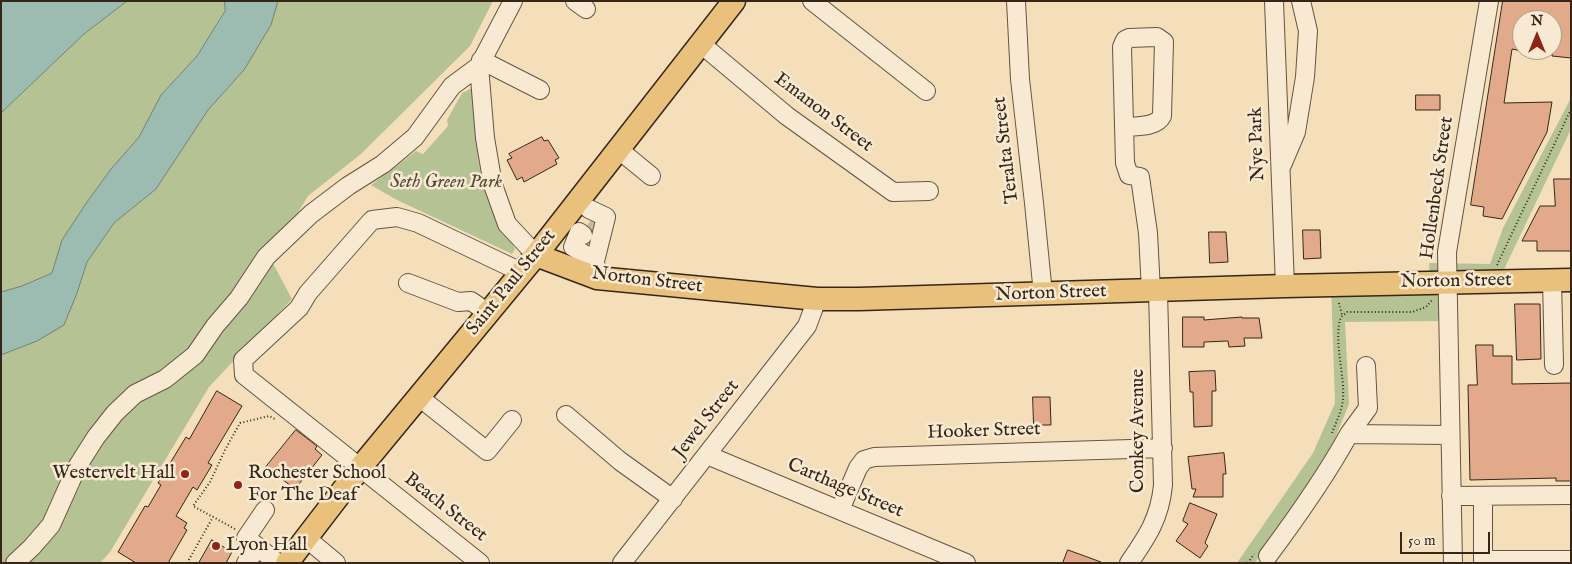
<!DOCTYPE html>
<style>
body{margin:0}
#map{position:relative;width:1572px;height:564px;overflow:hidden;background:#f4dfba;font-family:"IM FELL English",serif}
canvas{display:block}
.frame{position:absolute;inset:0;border:2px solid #352619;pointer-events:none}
.north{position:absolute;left:1512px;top:10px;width:50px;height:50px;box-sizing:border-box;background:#f8ead2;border:1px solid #aa9c88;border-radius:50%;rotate:0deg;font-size:14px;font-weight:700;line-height:20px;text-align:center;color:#352619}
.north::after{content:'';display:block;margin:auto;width:18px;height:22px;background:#8f2418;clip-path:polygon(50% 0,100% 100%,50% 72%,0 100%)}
.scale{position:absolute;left:1400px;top:532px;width:90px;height:22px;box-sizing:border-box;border:2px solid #352619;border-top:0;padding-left:6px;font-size:15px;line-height:18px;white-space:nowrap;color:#352619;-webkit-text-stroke:4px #f8ead2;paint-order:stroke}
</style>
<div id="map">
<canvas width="1572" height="564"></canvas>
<div class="frame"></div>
<div class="north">N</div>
<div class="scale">50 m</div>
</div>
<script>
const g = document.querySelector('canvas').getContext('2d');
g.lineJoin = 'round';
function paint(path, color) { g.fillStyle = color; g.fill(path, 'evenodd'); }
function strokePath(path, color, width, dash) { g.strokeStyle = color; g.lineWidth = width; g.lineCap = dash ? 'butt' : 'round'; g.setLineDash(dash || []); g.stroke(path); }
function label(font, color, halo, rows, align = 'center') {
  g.font = font + ' "IM FELL English",serif'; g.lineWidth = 5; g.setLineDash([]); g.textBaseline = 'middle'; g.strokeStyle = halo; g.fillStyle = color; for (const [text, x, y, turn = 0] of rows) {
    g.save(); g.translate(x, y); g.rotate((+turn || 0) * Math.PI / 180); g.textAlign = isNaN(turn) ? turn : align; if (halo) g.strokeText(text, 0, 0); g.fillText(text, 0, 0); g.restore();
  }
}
paint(new Path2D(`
 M127,1H225V10L197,56L161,95L139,137L111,169L87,202L62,240L52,273L22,286L1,292V113L84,34Z
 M278,1H493L470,46L361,154L308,196L270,258L292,299L209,387L110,552L100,563H1V355L37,341L77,293L87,262L114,223L156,189L208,110L244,70L271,25Z
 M474,87C475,119 475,152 483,183C489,206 503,229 515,249L512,254L395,199L371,185L416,151L423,154L448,126L447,120L462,93Z
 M1571,98V129L1498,282L1447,283L1448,321L1345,322L1349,404L1330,451L1255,563H1237L1313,453L1335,403L1331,285L1430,283L1429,263L1490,264L1503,228Z`), '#b5c394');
const water = new Path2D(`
 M1,1H127L84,34L1,113Z
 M225,1H278L271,25L244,70L208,110L156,189L114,223L87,262L77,293L64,325L37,341L1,355V292L22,286L52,273L62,240L87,202L111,169L139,137L161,95L197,56L225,11Z`);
paint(water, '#9cbcb2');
strokePath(water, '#738075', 1);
const building = new Path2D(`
 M1503,1H1571V58L1552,56V20H1522V51L1512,49L1504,103L1552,102L1547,132L1502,219L1483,216L1484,207L1471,205Z
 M1416,95H1440V110H1416Z
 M542,137L544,141L548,140L559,158L555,160L557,164L524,182L522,177L517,180L507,160L512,158L509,154Z
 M1554,179H1571V251H1537V241H1522L1540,206H1555Z
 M1303,230H1320L1321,258L1304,259Z
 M1209,232H1226L1228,262L1210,263Z
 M1515,304H1540L1541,359L1517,360Z
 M1183,317H1204V320L1242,317V318H1259L1262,338H1244L1245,346L1229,347L1228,341L1204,342V347H1183Z
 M1476,345H1493V356H1512V384L1571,383V481H1556V478L1470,480L1468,385H1477Z
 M1215,371L1216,391H1212V426L1194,427L1193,392H1190L1189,372Z
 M217,391L242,406L208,463L212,465L197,490L193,487L176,516L187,523L184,528L187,530L168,563H136L118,552L145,506L148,507L161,485L158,483L186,437L189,439Z
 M1033,397H1050L1051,425H1034Z
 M296,430L317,446L315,449L322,455L295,489L266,467Z
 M1224,453L1226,474H1223V497H1193L1196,489H1192L1188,457Z
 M1190,503L1217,514L1205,543L1208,546L1200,558L1176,541L1188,524L1183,521Z
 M212,540L232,552L226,563H199Z
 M1068,550L1101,562V563H1063Z`);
paint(building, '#e2aa8a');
strokePath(building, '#352619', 1);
strokePath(new Path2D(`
 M586,226L598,237`), '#ceba9a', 18, [18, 9]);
const minor = new Path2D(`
 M513,1L479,66L485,138L493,185L507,224L536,255
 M575,1L586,9
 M812,1L926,91
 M1016,1L1020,79L1034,203L1043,294
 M1274,1L1285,286
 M701,44L787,116L893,192L929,191
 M481,60L540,90
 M1124,127C1135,126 1156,128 1162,116L1164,42L1157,37L1129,38L1125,40L1122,47L1125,163L1129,175L1140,177L1148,233L1151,291
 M618,149L651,176
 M1282,165L1296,132L1305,77L1308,31L1301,1
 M589,209L606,217L595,261
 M583,235L579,232L573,247L595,261L597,278
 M1552,280L1554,365
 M408,283L458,302L471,301L488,313
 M419,397L487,451L512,420
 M566,415L620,461L673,499
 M1349,434L1368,408L1366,366
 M707,455L966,563
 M1451,496L1571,495
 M1483,496V560H1571
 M840,510L858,468L864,460L874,457L1163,448
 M306,538L336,563
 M258,547L277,563
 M1268,556C1297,517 1325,478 1349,434L1450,435
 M15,563L32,547L51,525L77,467L96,437L115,413L135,394L165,379L195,355L215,326L239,298L266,257L311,214L348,186L383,164L415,137L452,86L479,66
 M246,563L258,547L246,538L265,510
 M480,563L244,375L243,360L299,308L308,293L372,220L397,217L418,223L521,272
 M622,563L807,326L817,299
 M1129,563C1147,537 1160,518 1163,485L1158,291
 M1453,563L1447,252L1489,1`);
const major = new Path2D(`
 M536,255L597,278L817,299H859L1285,286L1571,280
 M287,563L360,468L536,255L734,1`);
strokePath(minor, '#655441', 20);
strokePath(major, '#352619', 25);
strokePath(new Path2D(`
 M1497,265L1571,109
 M1339,303L1342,315
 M1332,433C1336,422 1342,411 1343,399C1345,376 1333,338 1341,317L1347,312H1412L1426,307L1432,300
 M235,529L193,506L210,482L225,450L240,423L269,416L275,419
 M187,563L213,517
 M1248,563L1254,554`), '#352619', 2, [1, 2.5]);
strokePath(minor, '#f8ead2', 18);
strokePath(major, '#eac07d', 22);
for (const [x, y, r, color] of [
 [185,474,5,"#8f2418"],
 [238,485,5,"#8f2418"],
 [216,546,5,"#8f2418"]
]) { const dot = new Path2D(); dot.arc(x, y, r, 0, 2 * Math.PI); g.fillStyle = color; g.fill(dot); strokePath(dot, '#f8ead2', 2); }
label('19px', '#352619', '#f8ead2', [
 ["Emanon Street",823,113,37],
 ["Nye Park",1258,144,-92],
 ["Teralta Street",1007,150,-97],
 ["Hollenbeck Street",1438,188,-82],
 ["Norton Street",647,281,7],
 ["Norton Street",1456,282,-1],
 ["Saint Paul Street",512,283,-51],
 ["Norton Street",1051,294,-2],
 ["Jewel Street",707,420,-52],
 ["Conkey Avenue",1139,431,-90],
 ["Hooker Street",984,432,-2],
 ["Carthage Street",845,489,23],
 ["Beach Street",445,508,38]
]);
label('italic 19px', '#554d38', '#f8ead2', [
 ["Seth Green Park",446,183]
]);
label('19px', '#352619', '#f8ead2', [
 ["Westervelt Hall",175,474,"right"],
 ["Rochester School",248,474],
 ["For The Deaf",248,496],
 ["Lyon Hall",226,546]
], 'left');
</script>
